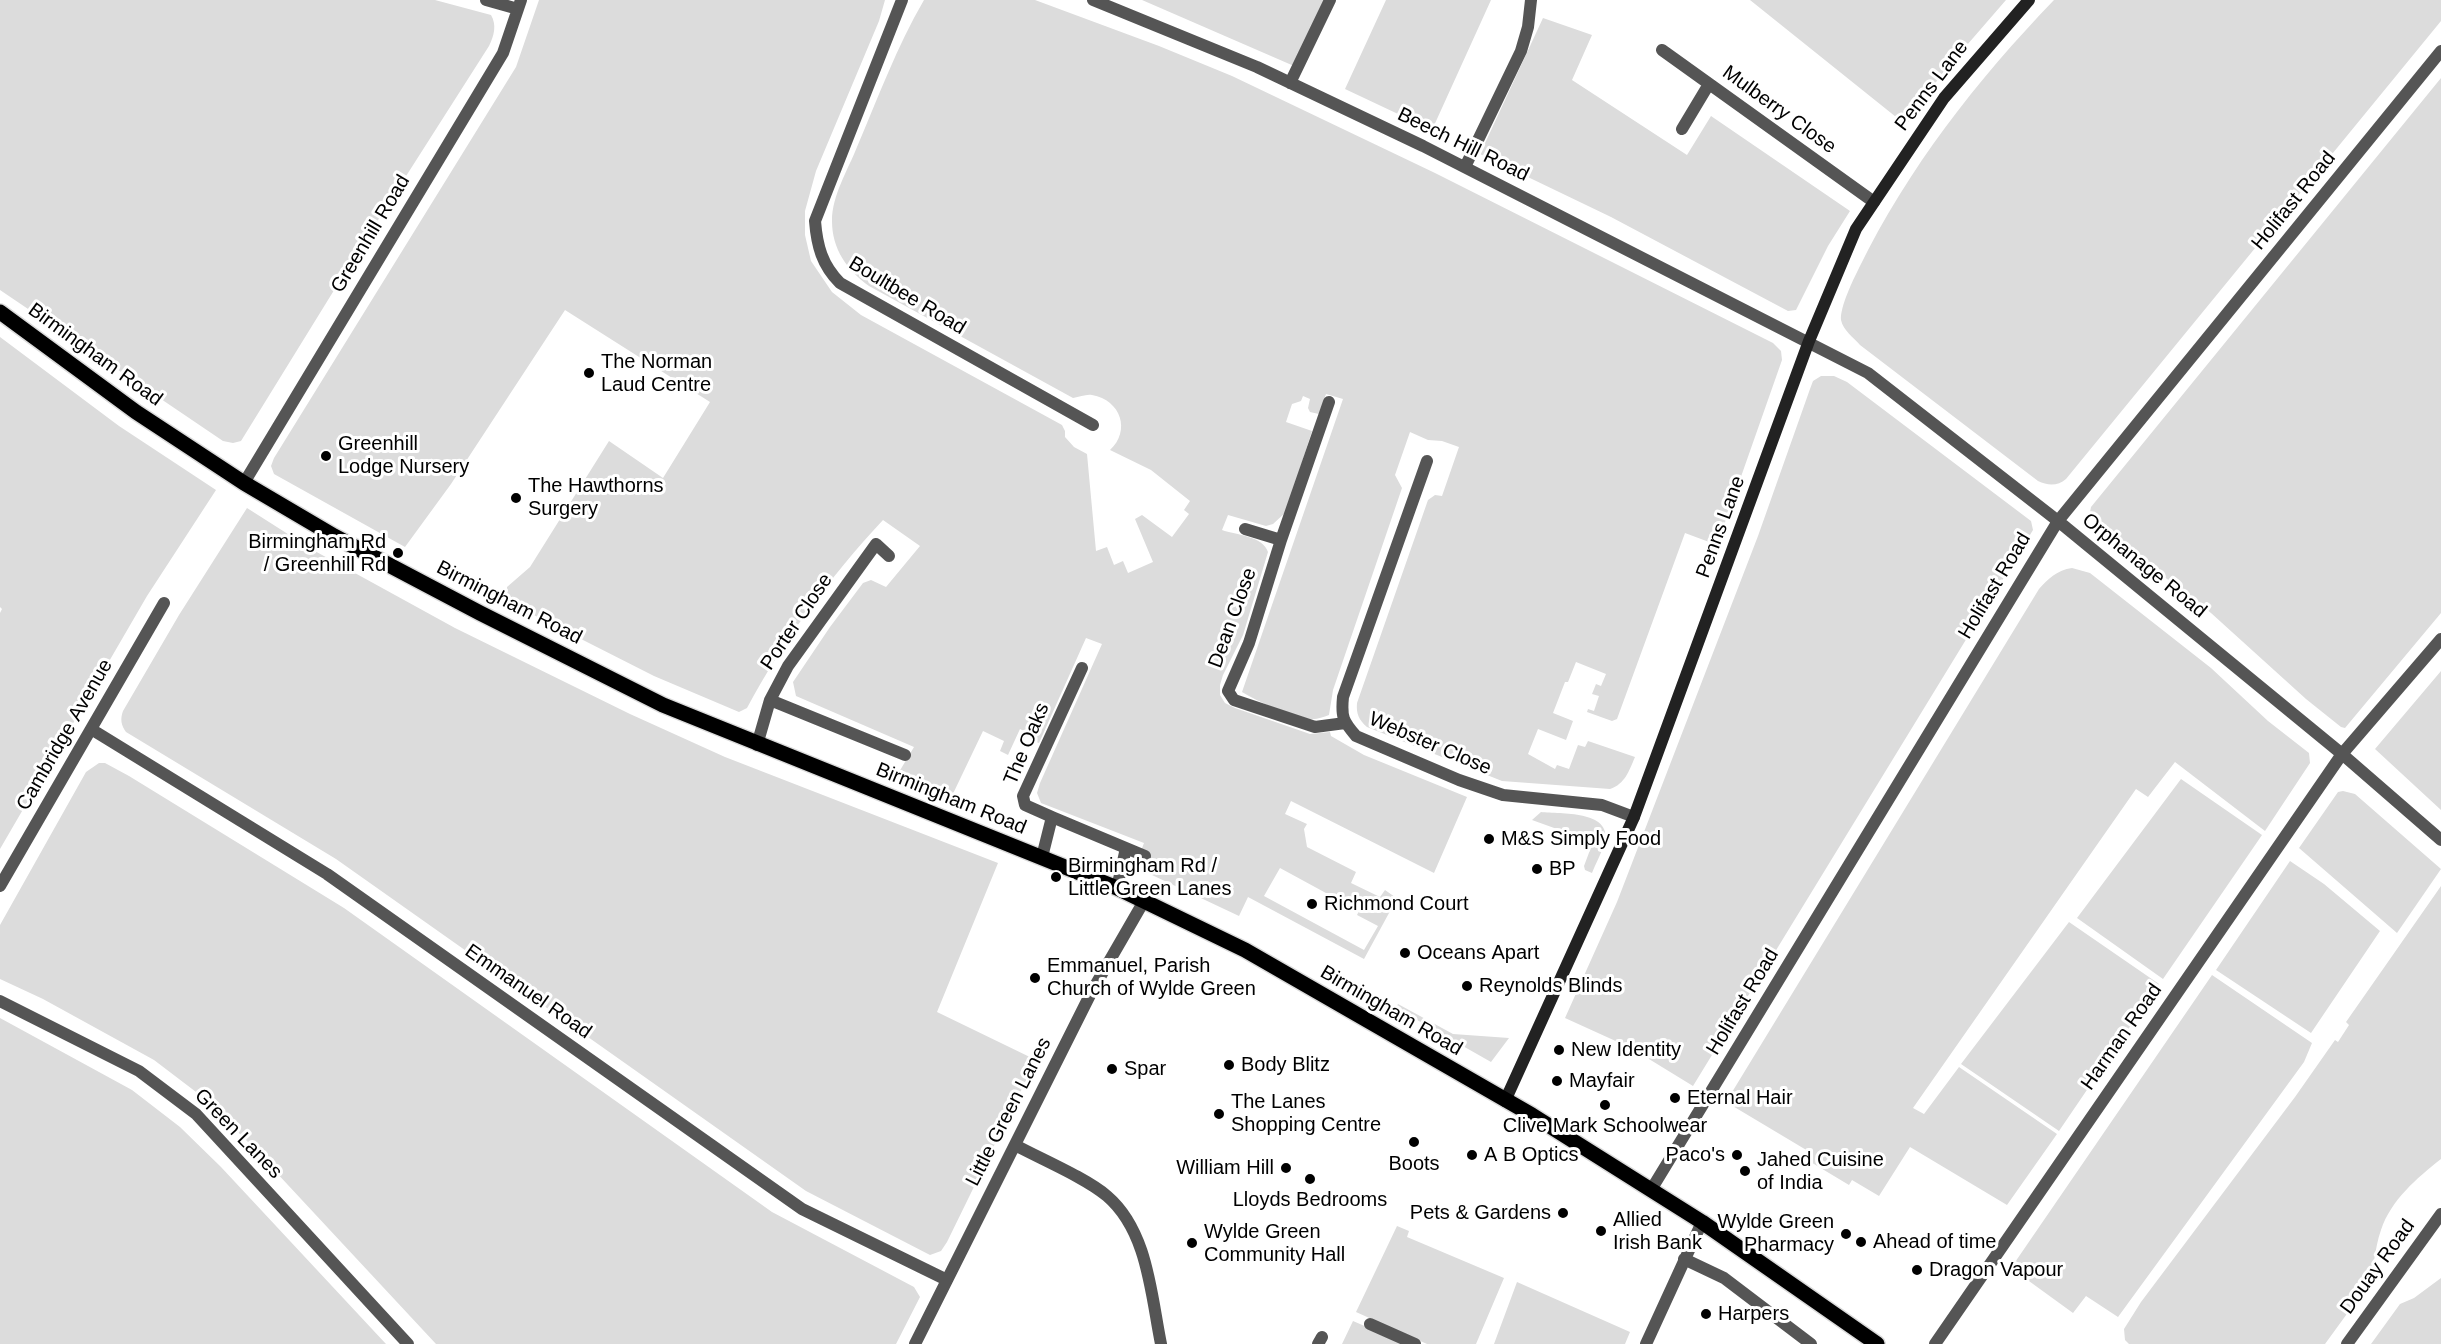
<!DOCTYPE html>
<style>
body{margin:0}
canvas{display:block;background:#fff}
</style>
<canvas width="2441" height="1344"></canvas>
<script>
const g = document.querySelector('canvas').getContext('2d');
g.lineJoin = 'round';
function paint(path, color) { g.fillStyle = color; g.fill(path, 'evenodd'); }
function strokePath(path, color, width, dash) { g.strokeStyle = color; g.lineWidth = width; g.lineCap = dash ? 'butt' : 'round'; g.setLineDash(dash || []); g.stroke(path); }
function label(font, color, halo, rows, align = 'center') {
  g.font = font + ' Arial,sans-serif'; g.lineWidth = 6; g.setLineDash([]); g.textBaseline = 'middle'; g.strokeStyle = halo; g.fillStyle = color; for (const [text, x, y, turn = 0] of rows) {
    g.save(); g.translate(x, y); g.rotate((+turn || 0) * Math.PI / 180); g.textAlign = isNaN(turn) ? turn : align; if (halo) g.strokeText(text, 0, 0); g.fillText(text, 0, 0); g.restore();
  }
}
paint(new Path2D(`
 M0,0H435L491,15C497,25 494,36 489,46L357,253L241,441L233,443L223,441L0,290Z
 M539,0H885L879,21L816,171L805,211V235L811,261L832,292L861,315L1062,425L1065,431V437L1074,447L1087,454L1096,551L1107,547L1114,565L1123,561L1128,573L1153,562L1135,519L1142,515L1172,537L1189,514L1184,510L1190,501L1151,470L1110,450C1131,431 1121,400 1092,395C1086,394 1080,397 1073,398L869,286C847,270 832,249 832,221C832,195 848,170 857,147C878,98 897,46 924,0H1035L1159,46L1232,76L1435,173L1773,343L1781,351L1782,360L1717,545L1685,533L1617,719L1612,721L1587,712L1588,709L1594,711L1599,696L1592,694L1596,684L1601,686L1606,674L1576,662L1568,682H1565L1553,713L1573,721L1566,740L1538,729L1528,754L1555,769L1557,765L1569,769L1578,745L1585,747L1588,741L1635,757C1629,771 1625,784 1610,789L1502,781L1367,727C1359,720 1356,714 1357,703L1428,500L1435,495L1442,496L1459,447L1442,441L1428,440L1410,432L1395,475L1402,488L1333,690L1329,715C1323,717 1316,720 1310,719C1293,718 1257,701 1242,692L1343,399L1326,394L1319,414L1310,412L1308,408L1310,399L1303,396L1301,401L1292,404L1286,422L1312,431L1286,512L1273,524L1266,526L1228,515L1222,530C1236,535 1263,536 1268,552L1243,635L1223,675L1220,685V695L1225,703L1235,708L1310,734L1330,732L1331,736L1364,755L1467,797L1434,873L1291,801L1285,814L1307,824L1304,829L1307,847L1356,872L1351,883L1380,897L1385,890L1395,897V902L1364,959L1248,897L1239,916L1135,867L1144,843L1041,803L1037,793L1040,783L1102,644L1086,638L1039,743L1034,741L1036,737L1020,729L1008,755L1000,751L1004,741L983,731L950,800L896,777L914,747L796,696L793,682L830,627L863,583L871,580L886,587L920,546L883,520C830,577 784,639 747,708L739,712L654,676L512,604L507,594V587L530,567L609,441L663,478L710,402L565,310L451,484L405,547L274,474L271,466L274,458L516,67ZM1280,868L1359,911L1357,915L1378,926L1364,950L1264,896Z
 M1142,0H1324L1294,66Z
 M1386,0H1491L1432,130L1345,89Z
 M1750,0H2006L1941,75L1906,125Z
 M2054,0H2441V21L2066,479C2058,486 2048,486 2038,481L1860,345C1854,338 1843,330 1841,320C1840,307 1853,280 1859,268C1908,168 1977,80 2054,0Z
 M1543,18L1592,35L1572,80L1687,155L1711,116L1850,211L1828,246L1796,310L1788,311L1611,217L1480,154Z
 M2441,78V613L2345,728L2341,727L2306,699L2211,613L2096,524L2090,512L2091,507Z
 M0,337L119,426L216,490L147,596L0,849V613L2,609L0,607Z
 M1821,376H1834L1847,382L2031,521L2033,530L1693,1086L1631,1048L1565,1018L1617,902L1758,536L1810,389L1813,381Z
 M247,508L313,550L455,628L630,714L725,757L998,863L937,1012L1036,1060L947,1242L941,1251L930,1255L806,1191L336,859L126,732C121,725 120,719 123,711L179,615Z
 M2072,568L2090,573L2211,668L2268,721L2309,753L2310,763L2265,831L2175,762L2148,797L2136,789L1913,1108L1924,1114L1959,1067L2057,1134L2007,1205L1910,1147L1879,1196L1852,1180L1849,1185L1809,1161L1813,1154L1726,1102L2039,589C2048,579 2057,570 2072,568Z
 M2441,671V810L2375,749Z
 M99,763H105L129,776L344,908L772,1212L914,1287L920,1297L896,1344H436L247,1141L200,1095L154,1060L43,999L0,979V925L86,772Z
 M2181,779L2262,835L2163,979L2077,918Z
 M2343,791L2355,794L2441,869L2397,933L2299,848L2338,792Z
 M1541,812C1560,814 1612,810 1605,842C1602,852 1596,863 1592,873L1585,870L1584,866L1593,842L1532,820Z
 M2290,861L2324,884L2380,931L2311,1033L2216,970Z
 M2441,886V1159C2417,1178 2391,1200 2381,1230C2374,1249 2375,1271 2365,1289L2325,1344H2129L2125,1340L2124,1329L2141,1302L2295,1097L2335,1040L2338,1042L2349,1025L2346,1022Z
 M2069,922L2159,984L2059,1131L1961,1064Z
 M2212,975L2312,1043L2304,1062L2118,1317L2086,1296L2073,1313L2011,1268Z
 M1398,1004L1453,1034L1509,1038L1491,1062L1396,1008Z
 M0,1018L132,1090L180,1127L221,1167L386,1344H0Z
 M1397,1226L1409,1231L1407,1237L1504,1278L1476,1344H1427L1356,1312Z
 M2441,1278V1344H2371L2400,1304L2414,1298Z
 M1517,1282L1630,1332L1625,1344H1494Z
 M1353,1321L1406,1344H1342Z`), '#dcdcdc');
const primary = new Path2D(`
 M0,312L136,412L244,483L334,536L480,613L663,705L1117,888L1245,950L1532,1115L1702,1222L1877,1344`);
strokePath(primary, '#dbdbdb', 18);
strokePath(new Path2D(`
 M486,0L518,9
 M902,0L815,221C817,246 822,265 840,283L1093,425
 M1093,0L1257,67L1423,146L1868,373L2058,521L2342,754L2441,840
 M1662,50L1874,202
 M1290,83L1330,0
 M1682,129L1709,84
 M1465,167L1521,51L1528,27L1531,0
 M1329,402L1281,540L1249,643L1228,691L1234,700L1315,727L1345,723
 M1427,461L1343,697C1341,717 1343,721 1356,736L1459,780L1503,795L1602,805L1634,817
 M244,483L503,53L521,0
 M1245,529L1281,540
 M770,700L905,755
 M91,729L327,874L802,1209L947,1280
 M757,745L770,700L788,666L876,544L889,556
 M1052,817L1145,856
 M1042,857L1052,817L1025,805L1023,796L1082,668
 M0,886L164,603
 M1117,888L1126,848
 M0,1001L139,1071L196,1114L408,1344
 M1015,1145C1041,1159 1086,1178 1107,1196C1148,1231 1151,1295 1161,1344
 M1651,1190L2058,521L2441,51
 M1684,1259L1724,1278L1811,1344
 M1370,1324L1415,1344
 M915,1344L1092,991L1144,901
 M1318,1344L1322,1337
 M1646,1344L1702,1222
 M1935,1344L2342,754L2441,639
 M2347,1344L2441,1214`), '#555', 12);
strokePath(new Path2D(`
 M1505,1101L1634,817L1809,341L1856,229L1944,98L2029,0`), '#222', 12);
strokePath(primary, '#000', 15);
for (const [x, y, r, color] of [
 [589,373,6,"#000"],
 [326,456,6,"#000"],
 [516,498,6,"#000"],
 [398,553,6,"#000"],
 [1489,839,6,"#000"],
 [1537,869,6,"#000"],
 [1056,877,6,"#000"],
 [1312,904,6,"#000"],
 [1405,953,6,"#000"],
 [1035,978,6,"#000"],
 [1467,986,6,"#000"],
 [1559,1050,6,"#000"],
 [1229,1065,6,"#000"],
 [1112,1069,6,"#000"],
 [1557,1081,6,"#000"],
 [1675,1098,6,"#000"],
 [1605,1105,6,"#000"],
 [1219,1114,6,"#000"],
 [1414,1142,6,"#000"],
 [1472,1155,6,"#000"],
 [1737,1155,6,"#000"],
 [1286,1168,6,"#000"],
 [1745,1171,6,"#000"],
 [1310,1179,6,"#000"],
 [1563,1213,6,"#000"],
 [1601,1231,6,"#000"],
 [1846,1234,6,"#000"],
 [1861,1242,6,"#000"],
 [1192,1243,6,"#000"],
 [1917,1270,6,"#000"],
 [1706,1314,6,"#000"]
]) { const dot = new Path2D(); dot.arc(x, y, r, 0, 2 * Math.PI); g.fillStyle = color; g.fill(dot); strokePath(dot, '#fff', 2); }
label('20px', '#000', '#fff', [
 ["Penns Lane",1932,86,-53],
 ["Mulberry Close",1779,110,36],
 ["Beech Hill Road",1463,145,26],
 ["Holifast Road",2294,201,-51],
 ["Greenhill Road",371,234,-59],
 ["Boultbee Road",907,296,31],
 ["Birmingham Road",95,355,36],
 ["Penns Lane",1721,527,-70],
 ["Orphanage Road",2144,566,39],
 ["Holifast Road",1995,586,-59],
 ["Birmingham Road",509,603,27],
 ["Dean Close",1233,618,-70],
 ["Porter Close",797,622,-56],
 ["Cambridge Avenue",65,735,-60],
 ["The Oaks",1027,744,-67],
 ["Webster Close",1430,744,23],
 ["Birmingham Road",951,799,22],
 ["Emmanuel Road",528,992,35],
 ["Holifast Road",1743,1002,-59],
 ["Birmingham Road",1391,1011,30],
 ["Harman Road",2122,1037,-55],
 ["Little Green Lanes",1009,1112,-63],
 ["Green Lanes",238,1134,46],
 ["Douay Road",2378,1267,-54]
]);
label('20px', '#000', '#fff', [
 ["The Norman",601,362],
 ["Laud Centre",601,385],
 ["Greenhill",338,444],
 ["Lodge Nursery",338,467],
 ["The Hawthorns",528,486],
 ["Surgery",528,509],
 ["Birmingham Rd",386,542,"right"],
 ["/ Greenhill Rd",386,565,"right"],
 ["M&S Simply Food",1501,839],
 ["Birmingham Rd /",1068,866],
 ["Little Green Lanes",1068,889],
 ["BP",1549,869],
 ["Richmond Court",1324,904],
 ["Oceans Apart",1417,953],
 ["Emmanuel, Parish",1047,966],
 ["Church of Wylde Green",1047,989],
 ["Reynolds Blinds",1479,986],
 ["New Identity",1571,1050],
 ["Body Blitz",1241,1065],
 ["Spar",1124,1069],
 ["Mayfair",1569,1081],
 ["Eternal Hair",1687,1098],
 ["The Lanes",1231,1102],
 ["Shopping Centre",1231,1125],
 ["Clive Mark Schoolwear",1605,1126,"center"],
 ["A B Optics",1484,1155],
 ["Paco's",1725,1155,"right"],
 ["Jahed Cuisine",1757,1160],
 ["of India",1757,1183],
 ["Boots",1414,1164,"center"],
 ["William Hill",1274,1168,"right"],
 ["Lloyds Bedrooms",1310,1200,"center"],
 ["Pets & Gardens",1551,1213,"right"],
 ["Allied",1613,1220],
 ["Irish Bank",1613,1243],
 ["Wylde Green",1834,1222,"right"],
 ["Pharmacy",1834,1245,"right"],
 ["Wylde Green",1204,1232],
 ["Community Hall",1204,1255],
 ["Ahead of time",1873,1242],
 ["Dragon Vapour",1929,1270],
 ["Harpers",1718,1314]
], 'left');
</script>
